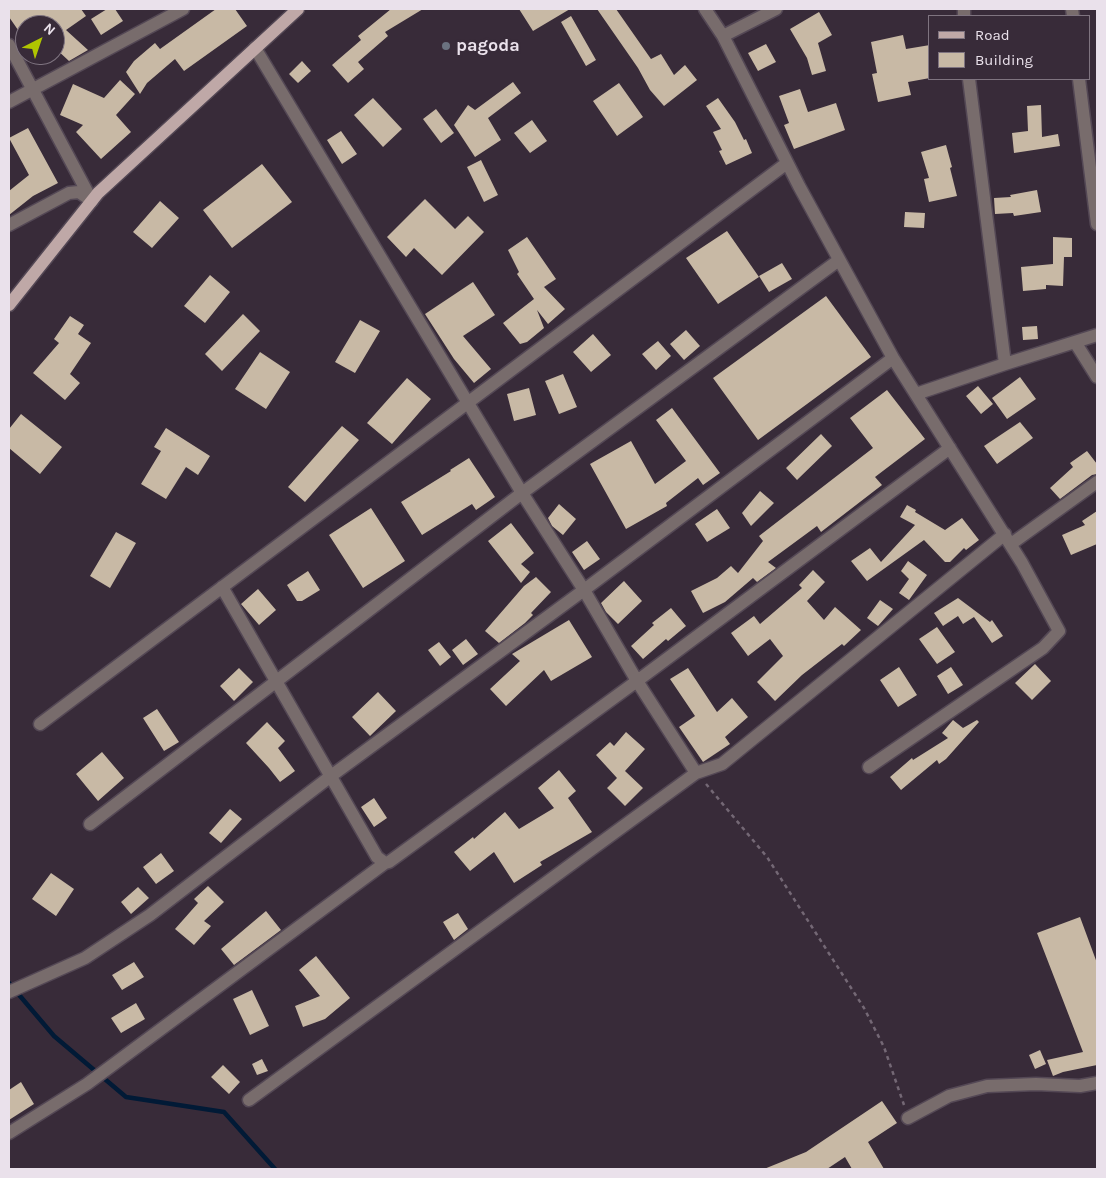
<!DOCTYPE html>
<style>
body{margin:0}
#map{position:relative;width:1106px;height:1178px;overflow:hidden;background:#382b39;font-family:Karla,sans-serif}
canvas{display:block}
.frame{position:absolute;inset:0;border:10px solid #eae1eb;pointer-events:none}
.legend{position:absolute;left:928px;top:15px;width:162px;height:65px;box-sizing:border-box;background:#382b39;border:1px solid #7f7480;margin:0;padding:6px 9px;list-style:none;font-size:15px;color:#eae1eb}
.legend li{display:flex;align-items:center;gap:10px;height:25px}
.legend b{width:25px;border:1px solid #7f7480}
.north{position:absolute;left:15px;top:15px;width:50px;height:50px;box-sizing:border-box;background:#382b39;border:1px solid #7f7480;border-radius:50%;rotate:41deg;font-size:14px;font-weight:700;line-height:20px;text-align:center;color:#eae1eb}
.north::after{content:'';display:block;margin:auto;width:18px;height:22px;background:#b0c501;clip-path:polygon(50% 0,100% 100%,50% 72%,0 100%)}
</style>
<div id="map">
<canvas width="1106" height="1178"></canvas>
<div class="frame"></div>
<ul class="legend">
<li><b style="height:6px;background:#bfa8a7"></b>Road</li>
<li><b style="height:14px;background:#c8b9a5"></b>Building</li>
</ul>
<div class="north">N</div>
</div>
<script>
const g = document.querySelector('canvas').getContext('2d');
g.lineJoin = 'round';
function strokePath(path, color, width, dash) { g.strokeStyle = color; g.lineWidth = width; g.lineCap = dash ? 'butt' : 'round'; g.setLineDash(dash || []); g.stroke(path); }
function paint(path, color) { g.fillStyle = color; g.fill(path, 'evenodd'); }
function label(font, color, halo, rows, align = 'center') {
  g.font = font + ' Karla,sans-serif'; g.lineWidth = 5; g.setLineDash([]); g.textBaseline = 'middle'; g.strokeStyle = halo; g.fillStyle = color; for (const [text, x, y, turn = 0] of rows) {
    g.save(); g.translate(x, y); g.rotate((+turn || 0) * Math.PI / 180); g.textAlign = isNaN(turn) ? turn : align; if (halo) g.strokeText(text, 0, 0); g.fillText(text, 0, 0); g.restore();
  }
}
strokePath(new Path2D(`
 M9,983L54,1036L126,1097L224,1112L275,1169`), '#011a36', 4.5);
paint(new Path2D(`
 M9,9H81L86,16L66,30L88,50L69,61L55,48V25H25V40L9,17Z
 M107,9H115L123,21L101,35L91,19Z
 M216,9H235L247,26L184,71L175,59L147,83L140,94L126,72L134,61L155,43L160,49Z
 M391,9H423L385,32L388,36L358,62L364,69L348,83L332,65L361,40L358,36Z
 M519,9H570L533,31Z
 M597,9H616L651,59L661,54L674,75L685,65L697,80L664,106L650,90L638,68Z
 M819,12L832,35L818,43L826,71L812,75L807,58L790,29Z
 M571,16L596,60L586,66L561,22Z
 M903,35L906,49L930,45V78L908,82L911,95L878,102L872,74L877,73L871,42Z
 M766,44L776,62L758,71L748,53Z
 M302,61L311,71L298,83L289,74Z
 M120,80L135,94L116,115L131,132L101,159L76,132L83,125L60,115L73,84L104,98Z
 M513,82L521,93L488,118L501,140L475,157L454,125L468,105L475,110Z
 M619,83L643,117L617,136L593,101Z
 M800,89L808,112L836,103L845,130L794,149L784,125L789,123L779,96Z
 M373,98L402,129L383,147L354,115Z
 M718,98L735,122L744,140L746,139L752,153L726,165L719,151L722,150L713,132L721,129L706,106Z
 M1041,105L1042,137L1058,134L1060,146L1014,153L1012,133L1028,131L1027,106Z
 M436,109L454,133L441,143L423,119Z
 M532,120L547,141L530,153L514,133Z
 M28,128L58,183L33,196L9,215V191L29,175L9,138Z
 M341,131L357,154L342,164L327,140Z
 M946,145L952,167L950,168L957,196L929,202L924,179L929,178L921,152Z
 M481,160L498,195L484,202L467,167Z
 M262,164L292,202L232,248L203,210Z
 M1037,190L1041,212L1014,216L1013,213L995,214L994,198L1011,197L1010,195Z
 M425,199L455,229L468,216L484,232L442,275L414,248L406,257L387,237Z
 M160,201L179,218L152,248L133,232Z
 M905,212L925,213L924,228L904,227Z
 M727,231L759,277L718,304L686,258Z
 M527,237L556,279L544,287L565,309L548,324L537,310L544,328L527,342L520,344L503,323L534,299L517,274L519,272L508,250Z
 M1053,237L1072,238V257H1064L1063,286L1046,285V289L1023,291L1021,267L1053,264Z
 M782,263L792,279L769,292L759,276Z
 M210,275L230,292L205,323L184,306Z
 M473,282L495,315L463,336L491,369L474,383L454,359L425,314Z
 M826,296L871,357L758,440L713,378Z
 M243,314L260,331L222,371L205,354Z
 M70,316L84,325L78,334L91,343L70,374L80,383L65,400L33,373L59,343L54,339Z
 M360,320L380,331L355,373L335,362Z
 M1037,326L1038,339L1023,340L1022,327Z
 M686,330L700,346L684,360L670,344Z
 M593,334L611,355L591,372L573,352Z
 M658,341L671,356L656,370L642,354Z
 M260,352L290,372L266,409L235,389Z
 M563,374L577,407L559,414L545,381Z
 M1020,377L1036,399L1007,419L992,398Z
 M407,378L431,399L392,444L367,423Z
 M978,386L993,404L981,414L966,396Z
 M529,388L536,415L514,421L507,394Z
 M887,390L925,439L875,477L882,485L821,532L817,526L768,562L776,568L757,582L753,578L725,602L703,613L691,591L717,578L731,566L738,573L763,541L759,536L873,448L850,418Z
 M672,408L720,473L703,485L698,478L666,503L667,506L626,529L590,464L631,441L655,484L686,461L656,420Z
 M21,414L62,447L40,474L9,448V429Z
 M1020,422L1033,438L997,464L984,446Z
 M342,426L359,440L305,502L288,487Z
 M166,428L210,456L198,475L186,467L166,499L141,484L161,451L154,447Z
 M821,434L832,446L797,480L786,468Z
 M1087,451L1097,464V474L1092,475L1060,499L1050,488L1073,467L1070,463Z
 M469,458L495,497L476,510L472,504L422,535L401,502L451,471L450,470Z
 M760,491L774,503L751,526L742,513Z
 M559,504L576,519L563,535L552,526L548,518Z
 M907,505L916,510L915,512L945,530L962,518L979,540L966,550L964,548L950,562H945L924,540L867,581L851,561L870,548L881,562L915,525L900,517Z
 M371,508L405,561L363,588L329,535Z
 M717,509L730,528L707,542L695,524Z
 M1097,511V544L1071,555L1062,535L1085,525L1082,521Z
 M511,523L534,553L521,564L530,572L521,583L488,541Z
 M116,532L136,543L110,588L90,576Z
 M587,541L600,559L584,570L572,552Z
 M908,561L927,575L909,600L899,593L909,579L901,571Z
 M813,570L825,582L807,601L824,620L835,607L861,630L844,646L842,644L802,675L775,701L757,682L783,656L770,639L748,656L731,633L754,616L760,624L802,588L799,585Z
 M308,571L320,590L302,601H297L287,585Z
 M536,577L551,592L531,613L533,615L525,623L499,643L485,631L524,586Z
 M624,581L642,601L618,624L606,612L601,603Z
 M258,589L276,610L259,625L241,604Z
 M958,598L990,622L992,620L1003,636L992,643L974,617L963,624L958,616L943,626L934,613Z
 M880,600L893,609L878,626L867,618Z
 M671,608L686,626L668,641L666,639L643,659L631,646L654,625L652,623Z
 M569,620L592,657L551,681L544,670L506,706L490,689L520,661L512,654Z
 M937,627L955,652L937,664L919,639Z
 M466,639L478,654L463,665L452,650Z
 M439,642L451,657L440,666L428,650Z
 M1035,664L1051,681L1032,700L1015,683Z
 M899,667L917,695L898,707L880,680Z
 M951,667L963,685L948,694L937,676Z
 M239,668L253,682L234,701L220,686Z
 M688,668L717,712L732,698L748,717L725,737L730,744L703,762L679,727L695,716L670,679Z
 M378,692L396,711L370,736L352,717Z
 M157,709L179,742L164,751L143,718Z
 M953,720L963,728L977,720L979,722L946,759L939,764L937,760L901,790L890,777L912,758L913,760L948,738L942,733Z
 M267,722L285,741L278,748L295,771L280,782L269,768L246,743Z
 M626,732L645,749L625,771L643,788L625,806L607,788L617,778L596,755L610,742L614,746Z
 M102,752L124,778L98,801L76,774Z
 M559,770L576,791L568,798L592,832L540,862L542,865L514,883L494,852L470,871L454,852L473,837L474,839L505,812L519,829L554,808L538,788Z
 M374,798L387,818L374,827L361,807Z
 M230,809L242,819L221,843L209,833Z
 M161,853L174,871L156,884L143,867Z
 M51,873L74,889L56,916L32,899Z
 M208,886L224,902L204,921L211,926L194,945L175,929L198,903L194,899Z
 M138,887L149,898L131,914L121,902Z
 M266,911L281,930L234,965L221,949Z
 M458,913L468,929L454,940L443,922Z
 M1080,917L1097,963V1065L1063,1072L1053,1076L1047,1060L1083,1052L1037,933Z
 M316,956L350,998L325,1019L303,1027L295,1006L320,996L299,970Z
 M134,962L144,977L122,990L112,975Z
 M252,990L269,1026L250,1035L233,999Z
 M136,1003L145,1019L121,1033L111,1018Z
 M1040,1050L1046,1064L1035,1069L1029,1055Z
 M262,1059L268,1071L257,1075L252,1064Z
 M223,1065L240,1082L229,1094L211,1077Z
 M21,1082L34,1104L9,1120V1090Z
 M882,1101L897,1123L868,1142L884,1169H852L845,1157L827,1169H764L806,1152Z`), '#c8b9a5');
const minor = new Path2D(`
 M705,9L723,36L799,186L893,358L1022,563L1059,631L1043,648L869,767
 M964,9V16
 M1072,9L1073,16
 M723,36L776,9
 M9,45L92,201
 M255,48L522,493L584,590L637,681L696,773
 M969,79L1005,364
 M1079,79L1097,224
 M9,102L183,9
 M9,225L69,193L79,192L92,201
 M1075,342L1097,377
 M916,394L1005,364L1097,335
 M1011,544L1097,482
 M222,587L377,857L385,863
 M40,724L787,163
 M90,824L522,493L839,260
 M9,992L85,958L150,915L331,776L584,590L893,358
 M249,1100L696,773L722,764L1005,534
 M908,1118L949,1096L987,1086L1036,1084L1080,1086L1097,1083
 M9,1133L87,1084L385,863L389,862L637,681L950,448`);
const major = new Path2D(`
 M9,305L98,193L298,9`);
strokePath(minor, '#544855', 15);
strokePath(major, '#544855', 15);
strokePath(new Path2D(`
 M706,784L767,857L864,1008L884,1047L904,1105`), '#746875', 2.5, [4, 4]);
strokePath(minor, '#786c6c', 12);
strokePath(major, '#bfa8a7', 12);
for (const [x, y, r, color] of [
 [446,46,5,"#6b7280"]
]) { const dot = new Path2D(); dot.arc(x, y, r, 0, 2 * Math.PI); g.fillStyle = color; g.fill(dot); strokePath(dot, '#382b39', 2); }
label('bold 18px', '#eae1eb', '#382b39', [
 ["pagoda",456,46]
], 'left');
</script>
